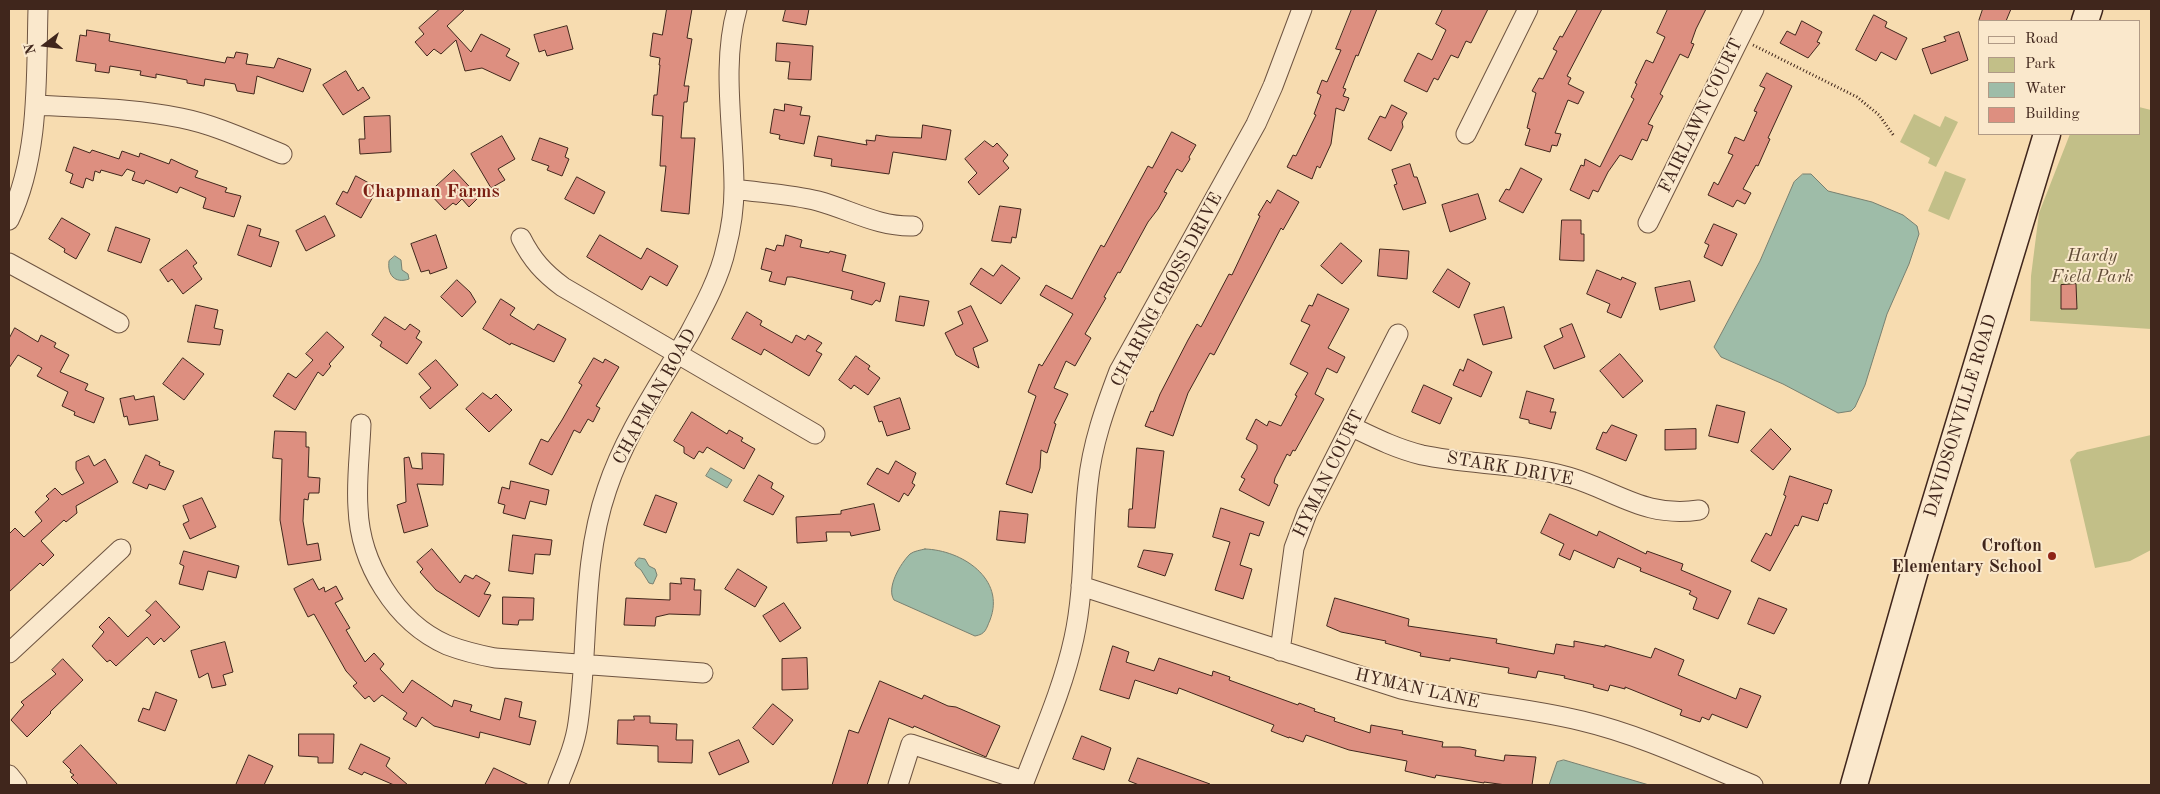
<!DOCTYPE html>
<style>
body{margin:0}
#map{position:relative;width:2160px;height:794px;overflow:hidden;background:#f7dcb0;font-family:"Old Standard TT",serif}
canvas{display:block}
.frame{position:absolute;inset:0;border:10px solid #40261c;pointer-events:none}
.legend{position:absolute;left:1978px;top:20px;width:162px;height:115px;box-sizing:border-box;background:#fae8cc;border:1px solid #b09a86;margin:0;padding:6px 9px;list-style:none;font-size:15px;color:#40261c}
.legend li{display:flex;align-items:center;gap:10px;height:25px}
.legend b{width:25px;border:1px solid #b09a86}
.north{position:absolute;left:20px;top:20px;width:50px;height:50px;-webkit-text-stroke:4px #fae8cc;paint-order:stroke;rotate:255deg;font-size:14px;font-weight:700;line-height:20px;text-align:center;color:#40261c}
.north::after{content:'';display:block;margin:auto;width:18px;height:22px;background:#40261c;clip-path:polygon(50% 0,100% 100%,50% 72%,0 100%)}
</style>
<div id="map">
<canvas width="2160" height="794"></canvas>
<div class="frame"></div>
<ul class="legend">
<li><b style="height:6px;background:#fae8cc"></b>Road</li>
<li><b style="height:14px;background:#c2bf88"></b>Park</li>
<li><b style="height:14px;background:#9ebca8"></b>Water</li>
<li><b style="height:14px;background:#dd8f80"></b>Building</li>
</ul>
<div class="north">N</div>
</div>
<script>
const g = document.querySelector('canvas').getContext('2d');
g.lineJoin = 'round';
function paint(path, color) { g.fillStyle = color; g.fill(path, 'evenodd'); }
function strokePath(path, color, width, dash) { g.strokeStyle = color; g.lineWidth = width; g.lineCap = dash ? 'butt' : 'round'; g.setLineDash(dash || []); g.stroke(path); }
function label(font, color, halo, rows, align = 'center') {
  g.font = font + ' "Old Standard TT",serif'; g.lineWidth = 4; g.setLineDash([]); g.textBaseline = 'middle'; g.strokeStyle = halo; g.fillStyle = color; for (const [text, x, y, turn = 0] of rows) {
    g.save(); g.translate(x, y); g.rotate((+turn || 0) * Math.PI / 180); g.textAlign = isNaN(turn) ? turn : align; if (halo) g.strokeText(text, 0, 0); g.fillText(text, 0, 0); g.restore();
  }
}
paint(new Path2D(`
 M2139,107L2151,110V329L2030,321L2031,276L2039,213L2070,134H2139Z
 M1914,114L1940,127L1945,116L1958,122L1936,167L1928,163L1930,158L1900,142Z
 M1945,171L1966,179L1949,220L1928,211Z
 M2151,435V550L2130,561L2095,568L2070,460L2077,452Z`), '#c2bf88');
const water = new Path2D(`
 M1803,174H1811L1828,191L1872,202L1903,215L1917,226L1919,234L1909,264L1887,314L1865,385L1855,407L1851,411L1838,413L1783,384L1721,357L1714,347L1760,261L1794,182Z
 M395,256L401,260L402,270L408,274L409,279C395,284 387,275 389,261Z
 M711,468L732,480L727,488L706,476Z
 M925,549C962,550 1006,579 990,620C986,629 986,634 975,636L894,600C886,588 900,564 910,554C914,551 921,550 925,549Z
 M639,558L645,559L649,566L655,569L657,575L653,584L649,583L641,570L636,566L635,563Z
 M1564,760L1649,785H1549L1557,762Z`);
paint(water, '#9ebca8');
strokePath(water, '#788070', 1);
const building = new Path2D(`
 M440,9H465L447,26L471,52L481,34L510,49L506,56L519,63L510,81L482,68L465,71L456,40L441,54L434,49L427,56L415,42L424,34L419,28Z
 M667,9H692L687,38L692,39L684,86H689L687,102H684L681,138H695L689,214L661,211L666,166H660L663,116L652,115L654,95H657L660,65H659L660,58L650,56L653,33L662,35Z
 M786,9H809L806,25L783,21Z
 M1352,9H1377L1358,56L1356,55L1343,88L1346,89L1343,96L1349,98L1344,111L1336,108L1331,144L1320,168L1317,166L1312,179L1287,167L1293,155L1296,156L1316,115L1314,114L1321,95L1317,93L1322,80L1327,82L1341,50L1336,49Z
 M1443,9H1488L1471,43L1466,41L1458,58L1451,55L1438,80L1434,78L1427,92L1404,81L1418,53L1432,60L1446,30L1436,24Z
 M1578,9H1602L1567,76L1571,78L1568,84L1584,92L1578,104L1568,100L1555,133L1561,134L1557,146L1552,145L1550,152L1525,145L1530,129L1527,128L1536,93L1532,91L1539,78L1543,79L1557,51L1553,49L1560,36L1562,37Z
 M1668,9H1706L1696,29L1691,43L1694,44L1688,58L1680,54L1660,94L1663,96L1648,124L1653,126L1647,141L1642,139L1632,160L1620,155L1608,172L1598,192L1593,190L1589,199L1570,190L1581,165L1584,166L1585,159L1600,167L1634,99L1631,97L1637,84L1635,83L1646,60L1653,63L1665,37L1657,33Z
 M1983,9H2011L2006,21H1979Z
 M1874,15L1887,22L1885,27L1907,38L1896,60L1881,52L1876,61L1856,50Z
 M1802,21L1822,32L1817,42L1820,43L1808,58L1780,43L1787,31L1795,35Z
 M567,26L573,49L547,56L545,50L539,52L534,35Z
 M87,30L110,34L109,41L225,63L227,57L234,58L236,52L248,54L246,64L274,68L278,58L311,69L303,92L257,76L254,94L237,91L235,84L205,79L204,86L187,83V80L156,74V78L140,75L141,71L110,66L109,73L95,71L96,64L76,61L80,35L86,36Z
 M1959,32L1968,60L1931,74L1922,49L1946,41L1944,37Z
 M777,43L813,46L811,80L788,79L790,62L776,61Z
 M346,71L358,91L363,87L370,98L343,115L323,85Z
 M1767,73L1792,86L1768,138L1770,139L1758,166L1756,165L1743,189L1751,193L1745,204L1737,200L1733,207L1708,195L1714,182L1718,185L1733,155L1728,153L1735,137L1744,141L1757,112L1754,111L1765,88L1760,86Z
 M785,104L802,107L800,115L810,116L804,144L779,139L780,135L770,133L774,109L784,111Z
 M1392,105L1407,113L1402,122L1403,127L1391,151L1368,139L1380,116L1385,118Z
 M390,116L391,152L360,154L359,139H365L364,117Z
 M923,125L951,130L946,160L893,152L889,174L831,166L832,159L814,156L818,136L867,145L866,140L875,141L876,135L890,137L921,138Z
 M1172,132L1196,145L1189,157L1190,159L1182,172L1177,169L1164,192L1167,193L1158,209L1148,222L1120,273L1118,272L1104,297L1106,298L1085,334L1091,338L1075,366L1066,361L1054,388L1068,394L1054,423L1056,424L1047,453L1041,450L1040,468L1032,493L1006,484L1036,396L1028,392L1039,364L1042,366L1073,314L1040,295L1046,285L1072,299L1101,245L1104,247L1148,166L1152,168Z
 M502,136L515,159L498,169L505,180L491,188L471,154Z
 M540,138L568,148L565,157L569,159L562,176L547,170L549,166L532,160Z
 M985,141L993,147L997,143L1008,155L1003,161L1009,168L979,195L968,182L977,173L965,159Z
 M74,147L90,153L92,150L119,159L122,151L139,157L140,153L169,164L171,159L186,166L198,171L195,177L227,188L225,192L241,196L234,217L203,208L206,198L180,187L177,193L146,180L144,184L132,180L135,172L127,169L122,176L101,170L100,173L95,171L93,181L86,178L83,188L70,183L73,174L66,171Z
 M1410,164L1414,177H1417L1426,203L1403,210L1394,185L1397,184L1392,170Z
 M1521,168L1542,179L1523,213L1499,201L1506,189L1509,190Z
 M454,170L479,197L469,207L462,199L456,205L453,203L445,210L429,193Z
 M356,176L378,188L361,218L336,204L343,191L347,193Z
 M577,177L605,192L594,214L565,199Z
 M1278,190L1299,202L1283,230L1281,228L1214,355L1210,353L1188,393L1173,436L1145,426L1151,411L1153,412L1160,394L1188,340L1197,324L1201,327L1229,274L1232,275L1260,216L1258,215L1267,200L1270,203Z
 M1478,194L1486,219L1450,232L1442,205Z
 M1000,206L1021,209L1016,238L1012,237L1011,243L992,241Z
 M325,216L335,236L306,251L296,231Z
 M62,218L90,234L76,259L64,252L65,249L49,239Z
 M1562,220H1581V234H1584V261L1560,260Z
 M1714,224L1737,234L1722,266L1704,257L1709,245L1705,243Z
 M248,225L261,229L259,236L279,242L271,267L238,255Z
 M116,227L150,239L141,263L108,251Z
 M436,235L447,268L430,274L429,270L421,272L411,244Z
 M600,235L641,259L647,248L678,266L667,286L650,276L642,290L587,257Z
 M786,235L802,240L800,247L829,253L830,251L846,255L842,271L885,283L880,302L876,300L872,305L851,299L853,291L792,277H787L785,285L769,281L772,272L761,269L766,248L775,251L777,245L783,246Z
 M1341,243L1362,261L1342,284L1321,266Z
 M1380,249L1409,251L1407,279L1378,276Z
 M187,250L197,263L193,266L202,279L183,294L172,279L168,282L160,270Z
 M1002,265L1020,278L1001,304L970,284L981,268L993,276Z
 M1448,269L1470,283L1459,308L1433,292Z
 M1597,270L1621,280L1622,277L1636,283L1621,318L1607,312L1610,304L1587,294Z
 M457,280L470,292L476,302L462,317L441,297Z
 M1690,281L1695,301L1660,310L1655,288Z
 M2076,284L2077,309H2061V285Z
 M1318,294L1349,309L1328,348L1345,357L1337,373L1327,368L1315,394L1324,399L1295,451L1293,450L1290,456L1287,454L1275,478L1274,483L1278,485L1269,506L1239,490L1245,479L1241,477L1257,449V445L1246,439L1256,419L1267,426L1269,421L1281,426L1297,396L1295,395L1308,373L1290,364L1310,325L1301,321L1309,305L1312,306Z
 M900,296L929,301L924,326L896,321Z
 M501,299L515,308L510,315L534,330L538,324L566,339L554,362L511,343L510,345L483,329Z
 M196,305L218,310L214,328L223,330L220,345L188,342Z
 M971,306L988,341L973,348L979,368L956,355L945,333L963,324L958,312Z
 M1504,307L1512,338L1483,345L1474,315Z
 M747,312L762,321L760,325L792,343L796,335L805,340L808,335L822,343L816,351L822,354L809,376L764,349L761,355L732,339Z
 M385,317L405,330L410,324L420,331L416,338L422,342L407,364L380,346L382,342L372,335Z
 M1572,324L1585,357L1554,369L1544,346L1563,337L1560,329Z
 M15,328L38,342L41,335L56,343L54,347L69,355L60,372L88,384L85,390L104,398L94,423L74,415L75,412L62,406L68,392L37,376L42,368L18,355L9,368V339Z
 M327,332L344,347L329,364L331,366L323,376L318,372L295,410L273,396L288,373L296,378L313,360L306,354Z
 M1620,354L1643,381L1623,398L1600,371Z
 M856,356L870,366L868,369L880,378L868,395L854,385L851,389L839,380Z
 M183,358L204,374L184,400L163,384Z
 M594,358L603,363L605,359L619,367L596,406L600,408L593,422L588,419L580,433L574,430L552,475L529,464L541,439L548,442L562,420L582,385L579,383Z
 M1468,359L1492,372L1481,397L1453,385L1460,369L1463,371Z
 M436,360L458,385L430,409L420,397L431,388L419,374Z
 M1424,385L1452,398L1440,424L1412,412Z
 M1527,391L1554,399L1550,412H1556L1551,429L1529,423V420L1520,418Z
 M483,393L491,399L496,394L512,410L489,432L466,409Z
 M134,396L135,400L154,396L158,420L129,425L127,416L124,417L120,399Z
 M900,398L910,429L887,436L882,421L879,422L874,407Z
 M1717,405L1745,412L1738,443L1709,436Z
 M692,412L727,434L729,430L743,438L741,441L755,449L744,469L707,447L703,453L699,451L694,459L684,453V447L674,441Z
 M1612,425L1637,435L1626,461L1596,449L1603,432L1606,433Z
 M1696,429V449L1665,450V430Z
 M1771,429L1791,449L1773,470L1751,451Z
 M275,431L306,432V447H309L308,477L320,478L319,493H309L308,500L304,499L303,521L307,545L318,543L321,560L288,565L280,520L282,459L273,458Z
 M1137,448L1164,451L1155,528L1128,527L1129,509H1132Z
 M422,453L444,454L443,485L417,484L428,526L404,533L397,505L406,502L404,458L409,457L412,468L422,469Z
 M146,455L160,462L159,465L174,471L165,490L149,484L147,489L133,483Z
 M89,456L94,466L105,459L118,482L76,506L77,513L66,522L64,520L41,541L54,555L43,566L40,563L9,592V534L15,528L24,537L42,521L35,512L49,499L46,496L55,488L62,495L84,483L76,469V462Z
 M896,461L916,473L912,483L915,485L908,496L904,493L899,502L867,484L877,468L888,474Z
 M759,475L773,483L771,488L784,496L773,515L744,501Z
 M1790,476L1832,490L1827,504L1824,503L1818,521L1802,516L1798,526L1795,525L1770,571L1751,561L1766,533L1771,536L1786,496L1784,495Z
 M511,481L549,490L546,505L530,501L525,519L503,513L505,505L498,503L502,487L509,489Z
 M656,495L677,503L666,533L644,525Z
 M202,498L216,527L190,539L183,524L189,521L183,506Z
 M874,504L880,530L851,536L850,532H826L827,541L797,543L796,517L841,514V511Z
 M1221,508L1264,522L1259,536L1250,533L1240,565L1252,569L1243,599L1215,590L1230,542L1213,537Z
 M1000,511L1028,514L1025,543L997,540Z
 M1550,514L1597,536L1599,531L1646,554L1647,551L1683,564L1681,570L1731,591L1718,619L1693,609L1697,598L1689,594L1691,591L1640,571L1641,568L1618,558L1614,568L1574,550L1570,560L1559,555L1564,544L1541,533Z
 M513,535L552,540L550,555L535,554L533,574L509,571Z
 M432,549L460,583L465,575L473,579L476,575L490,583L484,594L491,595L479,617L436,590L420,572L423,569L417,562Z
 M1144,550L1173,554L1165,576L1138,567Z
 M184,551L239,566L236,578L208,571L203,590L179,584L184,566L180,564Z
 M738,569L767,587L755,607L725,589Z
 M681,578L695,579L694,590H701L700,615L669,614L656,617L655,626L624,625L626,598L670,600V583L681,584Z
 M313,579L319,590L324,587L325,592L336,586L343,599L335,603L350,628L346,630L365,662L374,653L384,664L380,669L403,693L412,680L452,707L454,700L472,705L470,711L500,720L505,698L522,702L519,717L536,721L530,745L480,732L479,738L468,735L434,726L422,717L416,727L403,719L407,713L382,695L374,702L369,696L365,699L353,686L357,683L346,671L314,614L308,617L294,589Z
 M503,597L534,598L533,620H519L518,625L503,624Z
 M1335,598L1409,619L1408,626L1497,639L1496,643L1554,654L1556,644L1574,647V641L1605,647V645L1651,658L1655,648L1684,660L1678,675L1736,699L1740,688L1761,696L1747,728L1712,714L1709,720L1702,717L1700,722L1680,715L1682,710L1625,687V689L1610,685L1608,691L1593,687L1594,685L1564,678L1565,676L1538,671L1536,678L1508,673L1509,668L1450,658V661L1420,656L1421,653L1385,643L1386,641L1341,632L1327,626Z
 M1759,598L1787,609L1774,634L1748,624Z
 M156,601L180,627L164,642L161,638L154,645L147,637L116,666L110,660L107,662L92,646L104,632L99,627L109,617L128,637L151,615L146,611Z
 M784,603L801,628L780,642L763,616Z
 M225,642L233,672L223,675L226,685L212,688L208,673L199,678L191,651Z
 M1113,646L1129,652L1126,662L1154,671L1159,658L1212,676L1213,671L1230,677L1229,680L1298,705L1299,703L1315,709L1314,711L1335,718L1334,721L1370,733L1371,725L1403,731L1402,734L1443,742L1442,747H1460L1476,750L1475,756L1504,761L1505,755L1536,757L1532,785H1506L1484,782V783L1436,775L1435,778L1405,771L1407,761L1349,750L1306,735L1303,742L1289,737V738L1271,731L1274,725L1179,688L1177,694L1135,680L1129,699L1100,690Z
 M807,658L808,689L782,690V659Z
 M63,659L83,680L50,712L51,713L27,737L11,720L24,705L21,702L56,674L52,670Z
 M880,681L922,699L924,695L948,706L956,707L1000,726L986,757L914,726L913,728L889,718L867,785H832L849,730L858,733Z
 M156,692L177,700L165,731L138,721L143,708L149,710Z
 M773,704L793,720L773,745L753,728Z
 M634,716H650V723L677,724L676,740H693L692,763L658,762V746L617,744L618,720H634Z
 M299,734H334L333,763H318V757L299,756Z
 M1082,736L1111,748L1104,770L1073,759Z
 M739,740L749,762L719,775L709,753Z
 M361,744L390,758L386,766L408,785H394L364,772L362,775L349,769Z
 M81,745L118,785H79L71,777L74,775L70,772L71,770L63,762Z
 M249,755L273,766L264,785H236Z
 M1138,758L1210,784V785H1139L1129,781Z
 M494,768L529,785H485Z`);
paint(building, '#dd8f80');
strokePath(building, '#40261c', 1);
const minor = new Path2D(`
 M36,105C84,108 134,108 181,118C216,125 249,141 282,154
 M1466,134L1528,9
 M734,189C762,193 791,194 818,201C851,210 878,227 913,226
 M9,220C40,155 36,79 38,9
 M1648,223L1754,9
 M521,238C532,260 544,273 563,287L815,434
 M9,263L119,323
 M361,424C360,452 356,481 358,508C360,563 395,622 447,645C463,651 479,655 495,658L703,673
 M1352,427C1375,438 1397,449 1422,455C1470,465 1521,463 1569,477C1617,491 1644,518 1699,510
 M1081,586L1401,689C1461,703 1522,706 1582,721C1641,735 1697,762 1753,785
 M1280,651L1294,548L1307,513L1398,334
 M9,653L121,549
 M9,775L17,785
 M558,785C566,765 575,745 578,723C589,646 581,564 607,489C625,434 660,384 689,334C703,308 720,277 726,248C731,229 734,208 734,188C734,129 721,66 737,9
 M898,785L911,744L1024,781
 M1023,785C1041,737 1063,689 1074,638C1085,588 1082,535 1088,484C1092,444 1105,408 1119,371L1256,124L1273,86L1302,9`);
const secondary = new Path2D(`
 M2085,21L2089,9
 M1854,785L1917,563L2047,134`);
strokePath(minor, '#6e5441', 21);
strokePath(secondary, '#40261c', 29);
strokePath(new Path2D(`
 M1753,45L1857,97L1879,115L1894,136`), '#40261c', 3, [1, 2.5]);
strokePath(minor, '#fae8cc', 19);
strokePath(secondary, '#fae8cc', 26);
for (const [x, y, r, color] of [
 [2052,556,5,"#8f2418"]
]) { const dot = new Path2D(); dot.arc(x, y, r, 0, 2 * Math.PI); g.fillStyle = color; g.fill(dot); strokePath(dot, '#fae8cc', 2); }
label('18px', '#40261c', '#fae8cc', [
 ["FAIRLAWN COURT",1701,116,-64],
 ["CHARING CROSS DRIVE",1167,290,-62],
 ["CHAPMAN ROAD",655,397,-61],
 ["DAVIDSONVILLE ROAD",1961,416,-73],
 ["STARK DRIVE",1510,469,10],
 ["HYMAN COURT",1329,474,-64],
 ["HYMAN LANE",1417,689,13]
]);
label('italic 18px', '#604c37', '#fae8cc', [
 ["Hardy",2092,256],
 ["Field Park",2092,277]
]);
label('bold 18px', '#40261c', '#fae8cc', [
 ["Crofton",2042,546],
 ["Elementary School",2042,567]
], 'right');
label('bold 19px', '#7a1f14', '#fae8cc', [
 ["Chapman Farms",431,192]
]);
</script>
